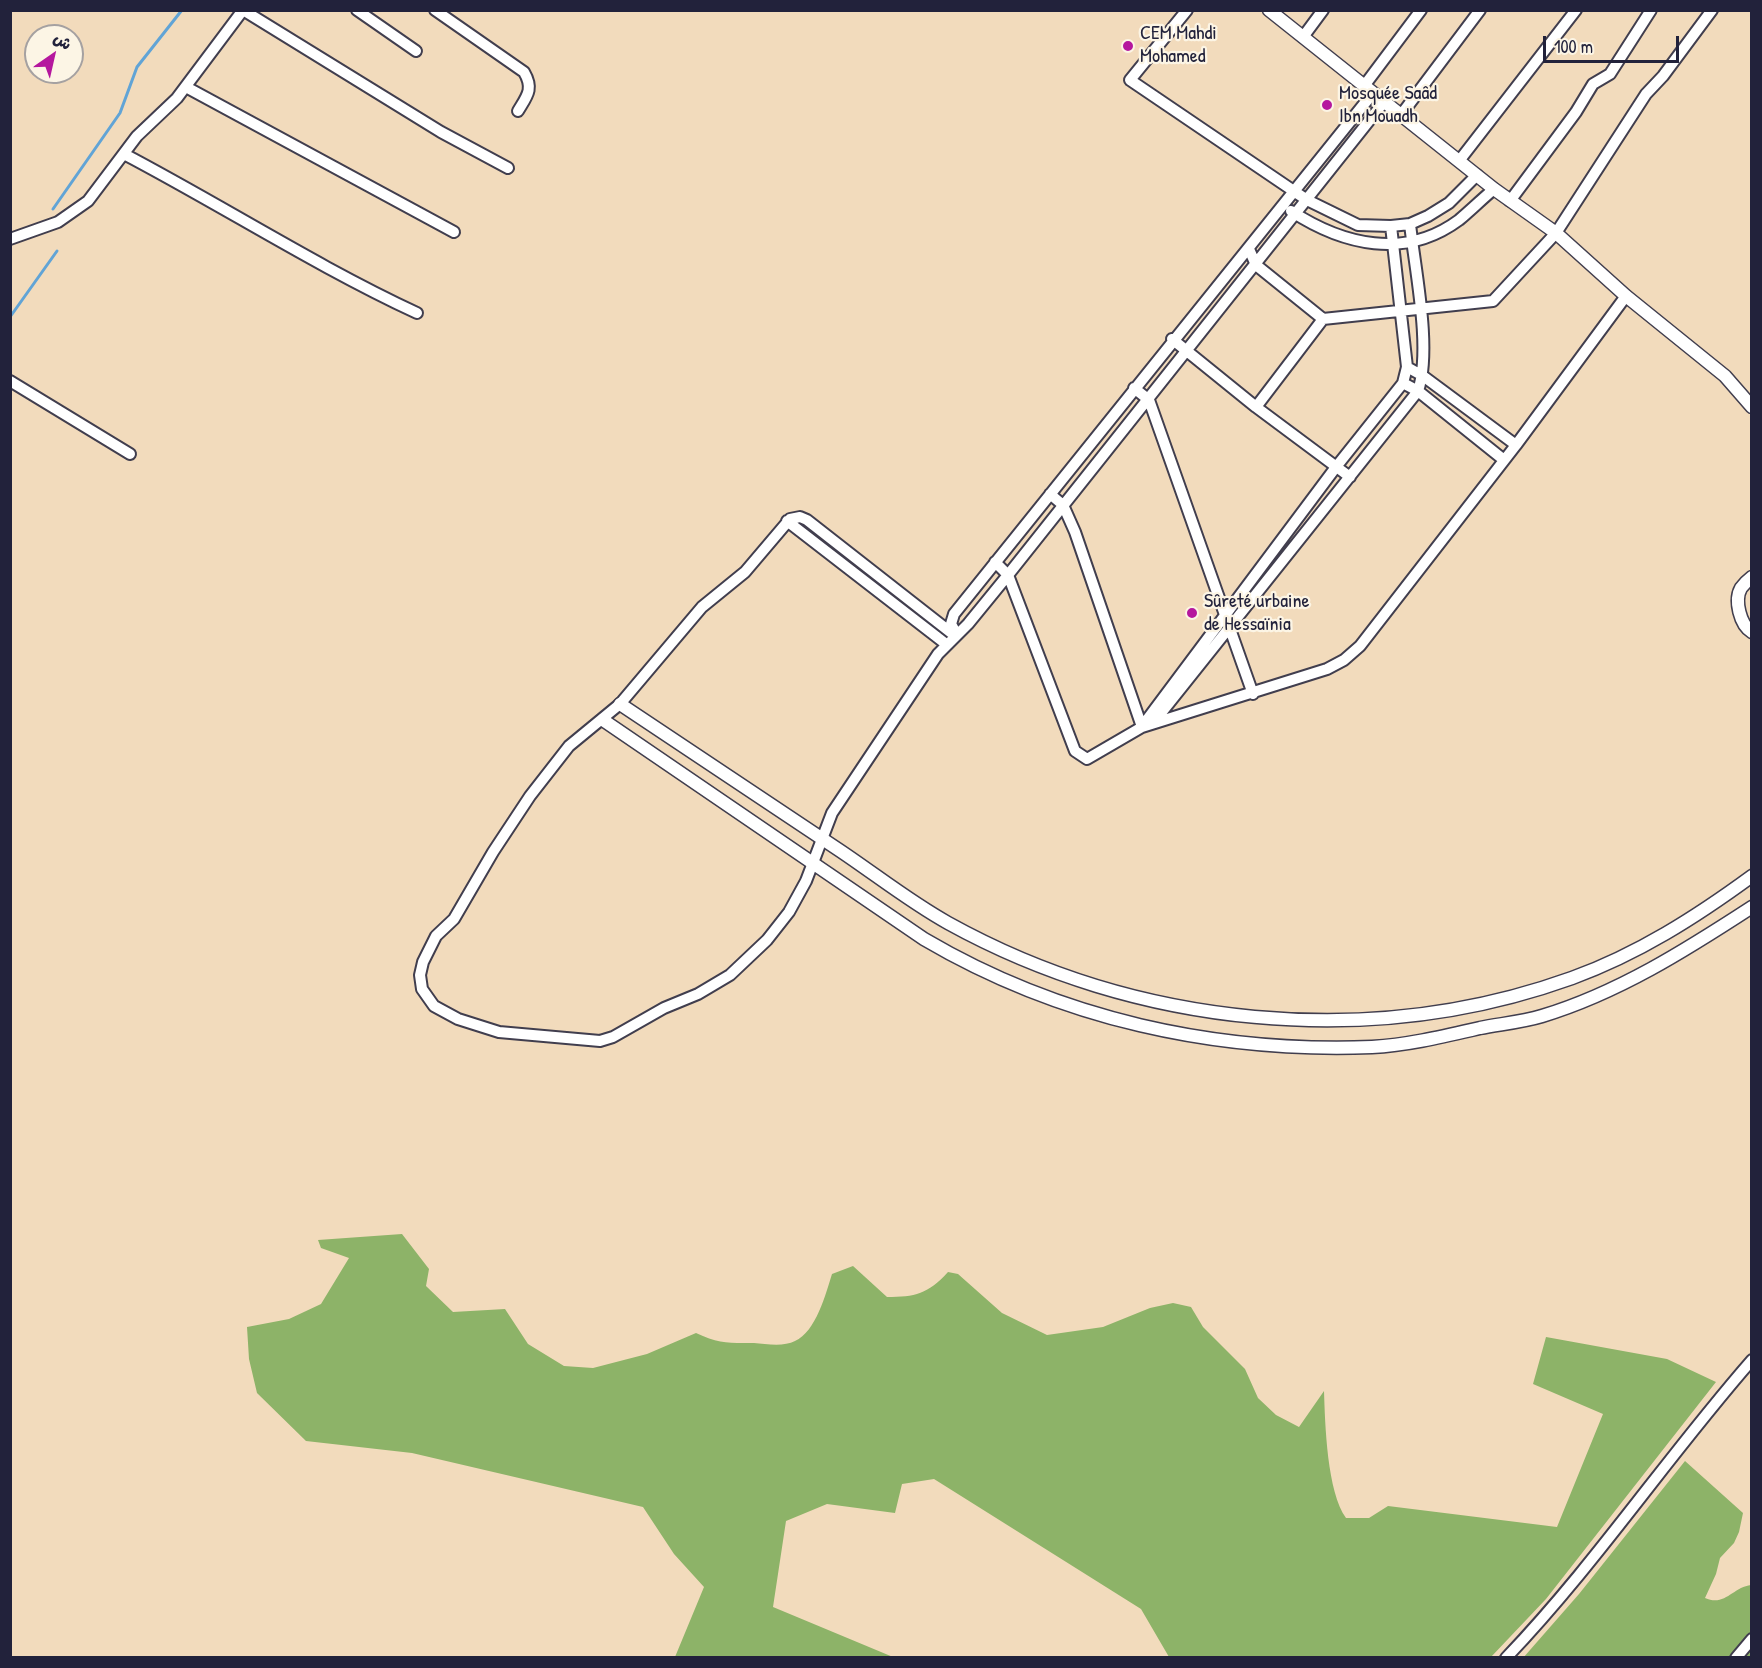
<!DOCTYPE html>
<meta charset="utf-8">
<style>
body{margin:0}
#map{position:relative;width:1762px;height:1668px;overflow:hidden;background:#f2dbbc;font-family:"Patrick Hand","Playpen Sans Arabic",sans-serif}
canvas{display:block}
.frame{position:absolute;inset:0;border:12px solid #22223b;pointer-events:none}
.north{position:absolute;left:24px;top:24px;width:60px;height:60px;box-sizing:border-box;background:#fcf5e5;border:2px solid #a5a1a1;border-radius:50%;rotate:34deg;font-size:16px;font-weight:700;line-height:24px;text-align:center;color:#22223b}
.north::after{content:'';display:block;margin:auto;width:21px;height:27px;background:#b5179e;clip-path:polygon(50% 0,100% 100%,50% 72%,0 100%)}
.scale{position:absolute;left:1543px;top:36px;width:136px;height:27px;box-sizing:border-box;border:3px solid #22223b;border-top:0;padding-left:8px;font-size:18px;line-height:21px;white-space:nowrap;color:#22223b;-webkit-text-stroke:4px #fcf5e5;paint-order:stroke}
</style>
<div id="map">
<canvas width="1762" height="1668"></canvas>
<div class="frame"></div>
<div class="north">ش</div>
<div class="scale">100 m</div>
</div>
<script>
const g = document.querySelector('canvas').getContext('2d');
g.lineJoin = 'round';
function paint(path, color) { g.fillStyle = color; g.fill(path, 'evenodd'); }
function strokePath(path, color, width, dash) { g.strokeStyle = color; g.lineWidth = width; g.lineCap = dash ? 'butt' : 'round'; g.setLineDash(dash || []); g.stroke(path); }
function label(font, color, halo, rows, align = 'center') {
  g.font = font + ' "Patrick Hand",sans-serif'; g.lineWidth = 4.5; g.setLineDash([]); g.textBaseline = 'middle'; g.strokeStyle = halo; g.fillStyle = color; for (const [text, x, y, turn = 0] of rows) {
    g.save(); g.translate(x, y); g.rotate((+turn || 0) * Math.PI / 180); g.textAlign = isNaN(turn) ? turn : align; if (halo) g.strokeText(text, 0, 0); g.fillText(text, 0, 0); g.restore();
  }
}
paint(new Path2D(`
 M402,1234L429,1269L426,1286L453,1312L505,1309L528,1344L564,1366L593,1368L647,1354L696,1333C719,1344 729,1343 754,1343C766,1344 784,1347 795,1341C816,1332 826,1293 832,1274L853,1266L887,1297C915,1297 928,1294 948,1272L958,1274L1002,1313L1047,1335L1103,1327L1150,1308L1173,1303L1191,1307L1203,1327L1245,1369L1258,1398L1276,1415L1299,1427L1324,1391C1325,1424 1327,1492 1346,1518H1369L1388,1506L1557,1527L1603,1414L1533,1384L1546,1337L1667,1359L1716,1382L1546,1599L1491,1657H1169L1141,1609L934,1479L902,1484L895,1513L827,1504L786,1521L773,1607L893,1657H675L704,1587L674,1554L643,1507L412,1453L306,1441L257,1393L249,1359L247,1327L289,1319L321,1304L349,1258L321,1248L318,1240Z
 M1685,1461L1743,1513L1739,1532L1734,1543L1720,1558L1716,1574L1705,1598C1725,1607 1733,1587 1751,1585V1657L1523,1658L1579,1594Z`), '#8db368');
strokePath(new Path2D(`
 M53,209L120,113L137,67L182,10
 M10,317L57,251`), '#61a4d6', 3);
const minor = new Path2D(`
 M243,10L441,132L508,168
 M357,10L416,51
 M435,10L524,72C534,89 527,96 518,111
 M1187,10L1130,80L1307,200L1358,225L1391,226L1410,224L1428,216L1449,203L1477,175
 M1303,37L1323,10
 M1364,86L1421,10
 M186,87L454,232
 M1401,115L1480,10
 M124,154C223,206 316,266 417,313
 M1459,161L1576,10
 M1510,201L1576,112L1593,84L1610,74L1651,10
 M1291,211C1343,245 1405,260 1459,220C1471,210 1482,199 1494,189
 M10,239L58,222L88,201L137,136L177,98L243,10
 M1249,249L1256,265L1323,319L1493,301L1556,233L1646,94L1663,76L1712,10
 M1172,339L1256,407L1350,477
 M1407,367L1423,376L1516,445
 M10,381L130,454
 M1403,383L1418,391L1504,460
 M1134,388L1149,400L1253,694
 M1256,407L1323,319
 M1050,494L1063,505L1075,532L1142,727
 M787,521L946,644
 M995,562L1008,575L1075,751L1087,759L1142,727L1327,669L1344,660L1360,646L1516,445L1626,296
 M956,633L951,624L954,614L1373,93
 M954,635L807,520L800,517L790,519L745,572L702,607L620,704L569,746L530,796L493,852L454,919L436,936L423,962L420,975L422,989L434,1006L458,1019L499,1032L600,1041L613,1037L664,1008L698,994L730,975L767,940L789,912L806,881L832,813L938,654L968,624L1008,575L1384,102
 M1154,722L1418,391C1432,349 1415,270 1410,224
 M1143,725L1336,467L1403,383L1407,367L1391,226
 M1506,1658C1595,1565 1667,1457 1752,1360
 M1736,1658L1752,1639`);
const tertiary = new Path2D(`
 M1269,10L1494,189L1556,233L1626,296L1725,376L1752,407
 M1752,577C1748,580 1744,584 1741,588C1734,600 1740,625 1752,632
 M620,704C693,753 766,801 839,850C875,874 910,902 948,923C1136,1027 1369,1051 1572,978C1638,954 1696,917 1752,876
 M603,720L924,939C1060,1019 1215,1053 1372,1047C1408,1045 1445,1036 1480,1028C1500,1024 1522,1022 1542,1016C1618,993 1686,950 1752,907`);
strokePath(minor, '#413e4e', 14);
strokePath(tertiary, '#413e4e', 15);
strokePath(minor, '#fff', 10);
strokePath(tertiary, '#fff', 12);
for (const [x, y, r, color] of [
 [1128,46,6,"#b5179e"],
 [1327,105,6,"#b5179e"],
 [1192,613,6,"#b5179e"]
]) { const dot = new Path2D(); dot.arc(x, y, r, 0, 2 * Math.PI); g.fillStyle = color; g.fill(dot); strokePath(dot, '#fcf5e5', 2); }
label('20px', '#22223b', '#fcf5e5', [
 ["CEM Mahdi",1140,34],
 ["Mohamed",1140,57],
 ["Mosquée Saâd",1339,94],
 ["Ibn Mouadh",1339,117],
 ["Sûreté urbaine",1204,602],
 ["de Hessaïnia",1204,625]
], 'left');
</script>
